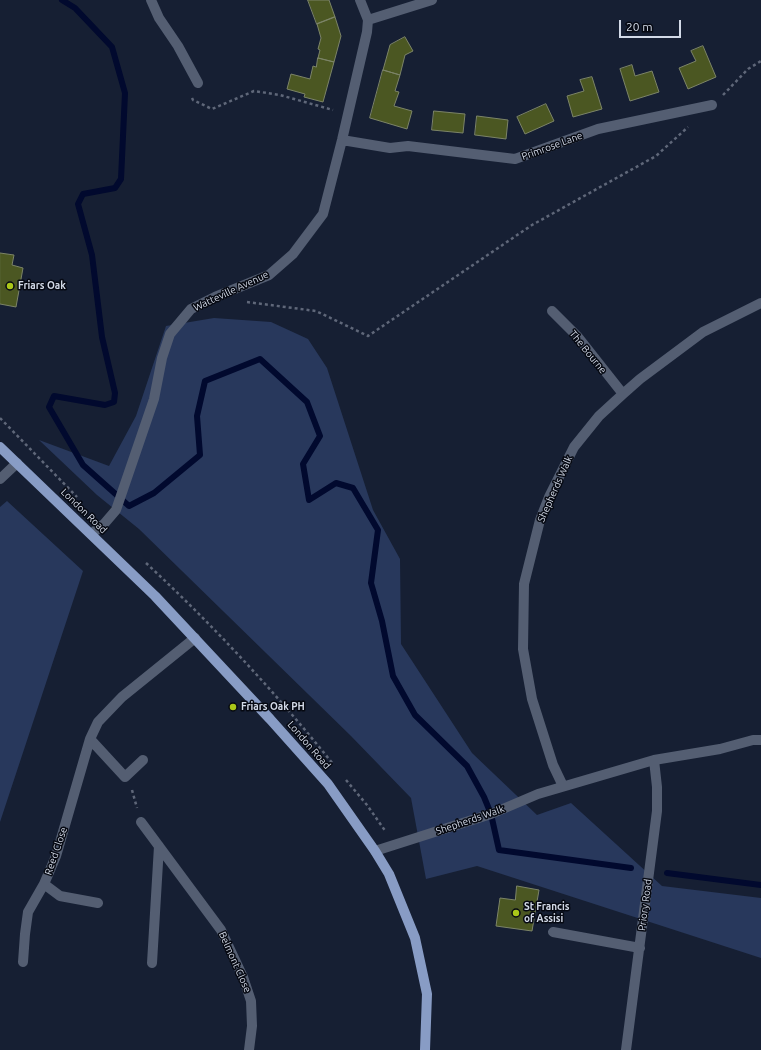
<!DOCTYPE html>
<style>
body{margin:0}
#map{position:relative;width:761px;height:1050px;overflow:hidden;background:#161f33;font-family:Ubuntu,sans-serif}
canvas{display:block}
.scale{position:absolute;left:619px;top:20px;width:62px;height:18px;box-sizing:border-box;border:2px solid #d3dae8;border-top:0;padding-left:5px;font-size:12px;line-height:14px;white-space:nowrap;color:#d3dae8;-webkit-text-stroke:3px #060912;paint-order:stroke}
</style>
<div id="map">
<canvas width="761" height="1050"></canvas>
<div class="scale">20 m</div>
</div>
<script>
const g = document.querySelector('canvas').getContext('2d');
g.lineJoin = 'round';
function paint(path, color) { g.fillStyle = color; g.fill(path, 'evenodd'); }
function strokePath(path, color, width, dash) { g.strokeStyle = color; g.lineWidth = width; g.lineCap = dash ? 'butt' : 'round'; g.setLineDash(dash || []); g.stroke(path); }
function label(font, color, halo, rows, align = 'center') {
  g.font = font + ' Ubuntu,sans-serif'; g.lineWidth = 3; g.setLineDash([]); g.textBaseline = 'middle'; g.strokeStyle = halo; g.fillStyle = color; for (const [text, x, y, turn = 0] of rows) {
    g.save(); g.translate(x, y); g.rotate((+turn || 0) * Math.PI / 180); g.textAlign = isNaN(turn) ? turn : align; if (halo) g.strokeText(text, 0, 0); g.fillText(text, 0, 0); g.restore();
  }
}
paint(new Path2D(`
 M214,318L271,322L308,339L327,368L373,510L400,559L401,644L472,753L537,815L571,803L662,886L761,898V958L477,866L426,879L411,798L351,736L139,529L97,495L39,440L109,466L136,416L166,326Z
 M7,501L83,571L0,822V507Z`), '#28385c');
strokePath(new Path2D(`
 M62,0L75,8L112,47L125,93L121,179L115,188L83,194L78,204L92,255L102,337L115,393L114,402L105,405L54,396L49,407L83,465L129,506L154,493L200,455L197,416L205,381L260,359L307,402L320,436L303,464L309,500L336,483L353,488L378,530L371,583L382,621L393,676L415,715L467,766L484,797L491,814L499,850L631,868
 M667,873L761,885`), '#01092e', 6);
const building = new Path2D(`
 M308,0H329L335,17L317,24Z
 M335,17L341,36L334,62L318,58L320,50L318,49L321,38L317,24Z
 M405,37L413,51L405,55L400,75L383,70L390,45Z
 M703,46L716,77L688,89L679,68L696,61L691,51Z
 M318,58L334,62L323,102L304,97L305,94L287,89L291,74L310,79L313,66L316,67Z
 M632,65L635,76L652,71L659,92L630,101L620,69Z
 M383,70L400,75L395,91L399,92L394,106L412,111L407,129L370,118Z
 M592,77L602,109L573,117L567,96L584,91L580,80Z
 M546,104L554,121L525,134L517,117Z
 M434,111L465,114L463,133L432,130Z
 M477,116L508,120L506,139L475,135Z
 M0,253L14,255L12,265L23,268L16,307L0,304Z
 M517,886L539,890L532,931L496,926L500,898L515,900Z`);
paint(building, '#4b5722');
strokePath(building, '#7c8468', 1);
strokePath(new Path2D(`
 M723,95L748,69L761,61
 M192,98L193,100L212,109L254,91L280,95L333,110
 M247,302L316,311L368,336L532,225L656,156L688,127
 M0,418L77,497
 M146,563C213,625 276,693 333,764
 M346,780L367,805L386,832
 M132,790L137,808`), '#5f6779', 2.5, [3, 3]);
strokePath(new Path2D(`
 M151,0L159,18L178,46L198,83
 M368,20L432,0
 M342,140L390,148L408,146L515,159L598,129L712,105
 M552,311L578,337L623,394
 M0,479L17,463
 M91,534L104,524L116,510L154,399L162,358L170,334L191,309L215,297L269,275L293,254L323,214L342,140L367,32L368,20L360,0
 M143,760L125,777L90,739L98,722L122,697L195,638
 M563,786L553,765L532,699L523,649L524,584L540,520L549,497L574,447L599,416L623,394L640,379L703,332L761,303
 M141,822L221,930L243,977L251,1001L252,1026L249,1050
 M375,851L491,814L538,794L654,760L720,749L753,740H761
 M44,884L60,896L98,903
 M553,932L640,948
 M23,962L25,934L28,912L44,884L56,856L90,739
 M152,963L159,846
 M626,1050L657,811V787L654,760`), '#545e72', 10);
strokePath(new Path2D(`
 M0,447L155,596L270,719L328,784L375,851L389,874L415,938L427,994L425,1050`), '#889cc5', 10);
for (const [x, y, r, color] of [
 [10,286,4,"#aac719"],
 [233,707,4,"#aac719"],
 [516,913,4,"#aac719"]
]) { const dot = new Path2D(); dot.arc(x, y, r, 0, 2 * Math.PI); g.fillStyle = color; g.fill(dot); strokePath(dot, '#060912', 1.5); }
label('10px', '#d3dae8', '#060912', [
 ["Primrose Lane",552,146,-20],
 ["Watteville Avenue",231,291,-25],
 ["The Bourne",588,352,51],
 ["Shepherds Walk",555,489,-66],
 ["London Road",84,511,44],
 ["London Road",309,745,49],
 ["Shepherds Walk",470,820,-19],
 ["Reed Close",56,851,-71],
 ["Priory Road",645,905,-83],
 ["Belmont Close",235,962,66]
]);
label('bold 10px', '#d3dae8', '#060912', [
 ["Friars Oak",18,286],
 ["Friars Oak PH",241,707],
 ["St Francis",524,907],
 ["of Assisi",524,919]
], 'left');
</script>
